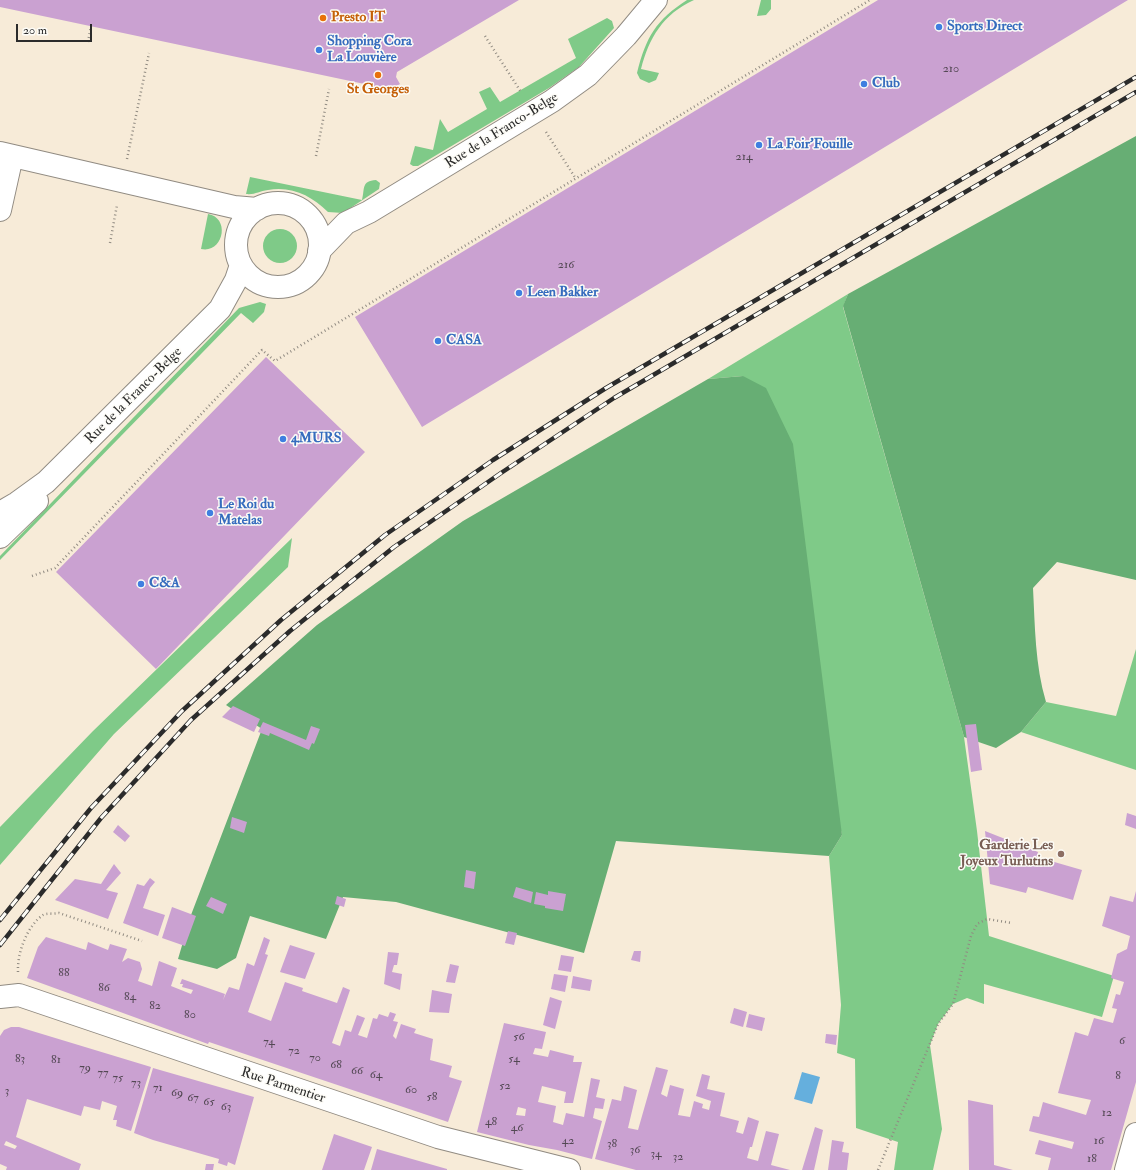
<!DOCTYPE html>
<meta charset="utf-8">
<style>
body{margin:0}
#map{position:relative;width:1136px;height:1170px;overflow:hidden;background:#f7ebd8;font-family:"IM FELL Double Pica",serif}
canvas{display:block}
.scale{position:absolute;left:16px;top:24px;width:76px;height:18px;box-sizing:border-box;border:2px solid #2b2b2b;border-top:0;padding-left:5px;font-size:12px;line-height:14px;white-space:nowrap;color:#2b2b2b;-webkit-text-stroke:3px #fdfcf7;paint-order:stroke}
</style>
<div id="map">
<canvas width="1136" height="1170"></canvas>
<div class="scale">20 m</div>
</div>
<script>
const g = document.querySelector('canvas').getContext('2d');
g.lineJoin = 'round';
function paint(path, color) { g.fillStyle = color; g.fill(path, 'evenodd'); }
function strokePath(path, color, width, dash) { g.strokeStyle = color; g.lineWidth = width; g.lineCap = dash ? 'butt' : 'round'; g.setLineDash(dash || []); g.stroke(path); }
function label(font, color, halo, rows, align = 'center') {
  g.font = font + ' "IM FELL Double Pica",serif'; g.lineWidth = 3; g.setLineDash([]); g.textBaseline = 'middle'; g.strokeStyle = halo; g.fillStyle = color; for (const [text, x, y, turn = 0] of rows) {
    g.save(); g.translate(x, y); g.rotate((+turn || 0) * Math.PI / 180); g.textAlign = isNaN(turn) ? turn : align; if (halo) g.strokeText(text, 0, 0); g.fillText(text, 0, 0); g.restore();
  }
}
paint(new Path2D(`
 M687,0H694C663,14 649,38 641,69L659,73L656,80L649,83L640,79L637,73C646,37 656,20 687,0Z
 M761,0H771V9L766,15L757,16Z
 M607,18L612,21L614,28L579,67L549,88L418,166H413L410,164L415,146L433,150L440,119L448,132L487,109L479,92L490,87L500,102L576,58L568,39Z
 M250,177L362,200C365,189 361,181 376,180L380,183L379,189L343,213L328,212C311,196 293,186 268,190C259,191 255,195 246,194Z
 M208,214C231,218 223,254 201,249Z
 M263 246a17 17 0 1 1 34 0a17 17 0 1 1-34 0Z
 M848,294L843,307L964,737L977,831L989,936L1114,976L1102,1017L984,984V1004L967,998L953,1004L938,1024L930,1045L942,1129L933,1170H894L898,1142L856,1128L855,1059L837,1053L841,1005L829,856L842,835L743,376L708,379Z
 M260,302L266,304L264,312L253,323L241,313L0,560V556L239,308Z
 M292,538L288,567L114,734L0,865V827L93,731Z
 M1136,649V770L1021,732L1046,702L1116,716Z`), '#7fca88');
paint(new Path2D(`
 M1136,136V580L1057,562L1033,588C1035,626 1035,665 1046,702L1021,732L996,748L964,737L843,306L848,294Z
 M743,376L766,388L793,444L842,835L829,856L616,841L584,953L396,902L343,897L326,939L250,916L236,958L217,969L178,959L191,915L262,729L226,705L317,625L463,521L708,379Z`), '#67ae74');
paint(new Path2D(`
 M802,1072L820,1077L812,1104L794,1099Z`), '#65afdd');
paint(new Path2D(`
 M0,0H519L397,72L396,77L400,84L384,93L373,90L374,86L0,7Z
 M878,0H1128L422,427L355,317Z
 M266,357L365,452L156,669L56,572Z
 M233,706L260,719L254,732L222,717Z
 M263,722L306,740L311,726L320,729L314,744L312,743L309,750L270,733L269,736L258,732Z
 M976,724L982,770L971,772L965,725Z
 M1127,813L1136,816V829L1125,825Z
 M232,817L247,822L244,833L230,828Z
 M118,825L130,836L125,842L113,832Z
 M985,831L1038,852L1037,857L1082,870L1073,900L1028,887L1026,893L990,884Z
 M114,864L121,873L106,890L118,893L108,919L55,900L75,879L101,884Z
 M466,870L476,872L474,889L464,887Z
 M150,878L155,882L150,888L143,908L165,915L158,936L123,923L137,884L144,886Z
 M516,887L533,892L531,903L513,897Z
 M548,891L566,894L563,911L545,908V906L534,904L536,892L548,895Z
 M1136,891V1082L1111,1170H1048L1051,1158L1035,1154L1039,1140L1072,1149L1074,1142L1029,1131L1033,1116L1039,1117L1043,1102L1086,1115L1091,1100L1058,1093L1075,1032L1088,1036L1094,1018L1113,1023L1117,1009L1112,1008L1116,994L1120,995L1124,982L1111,978L1117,954L1127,949L1130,936L1102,926L1110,896L1133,902Z
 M337,896L346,899L344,907L335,904Z
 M211,897L227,904L223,914L206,906Z
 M172,907L196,916L185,946L162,938Z
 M508,931L517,933L514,945L505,943Z
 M46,937L86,950L88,942L108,950L110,944L127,949L122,962L128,958L140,962L142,969L138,981L152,986L159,961L177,968L171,986L191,994L193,990L182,987L183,984H180L182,979L225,994L223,1000L229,987L239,990L247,963L254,966L264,937L270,940L265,954L268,955L248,1012L271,1021L285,982L303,988L302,991L337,1003L343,987L350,990L332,1043L340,1046L345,1030L351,1032L357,1015L365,1018L358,1035L367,1038L373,1018L377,1019L379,1014L388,1017L390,1012L396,1014L393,1021L398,1022L393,1036L396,1039L401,1024L416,1029L414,1033L433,1039L430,1060L452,1066L449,1077L462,1081L448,1122L209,1042L208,1044L27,978L38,947Z
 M290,945L315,953L305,979L280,972Z
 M634,951H641L640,962L631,960Z
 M388,952L399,953L397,965H394L392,972L402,974L400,990L384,984Z
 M561,955L574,957L571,972L558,970Z
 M450,964L459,966L455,983L446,982Z
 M554,974L568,976L565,992L551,989Z
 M573,976L592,980L590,991L571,988Z
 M432,990L452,994L449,1013L429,1012Z
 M550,997L562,1001L555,1029L543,1025Z
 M734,1008L747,1012L743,1027L730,1023Z
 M749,1014L765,1018L762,1031L746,1027Z
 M504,1023L546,1032L542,1049L535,1048L533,1054L548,1057L550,1050L574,1056L573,1062H582L573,1103H564L566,1092L542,1086L538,1102L556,1106L553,1122L563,1125L566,1113L584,1117L591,1078L600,1080L596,1097L605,1099L603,1109L595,1108L593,1118L602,1121L592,1159L557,1150L529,1145L477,1132ZM518,1107L526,1109L525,1116L516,1115Z
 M11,1027H19L151,1067L131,1131L116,1126L117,1120H113L117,1106L102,1101L100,1110L84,1106L81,1116L27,1099L16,1137L81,1164L79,1170H6L7,1167L0,1164V1036L4,1030ZM6,1141L17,1146L15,1149L4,1145Z
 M826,1034L837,1035L836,1045L825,1043Z
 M656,1067L668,1070L661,1094L667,1097L670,1085L684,1089L678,1115L690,1117L694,1101L703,1104L702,1108L709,1110L711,1101L696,1096L702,1074L710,1076L707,1089L725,1093L720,1116L739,1121L736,1132L743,1134L748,1117L759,1121L752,1147H750L747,1158L758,1161L766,1131L779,1134L771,1165L790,1170H636L595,1159L612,1099L621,1101L624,1086L637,1090L628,1128L638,1130Z
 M153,1068L254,1097L235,1165L228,1162L227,1166L218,1163L219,1159L153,1140L134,1133Z
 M968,1100L993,1105L994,1165L1013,1170H969Z
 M815,1127L823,1130L814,1170H802Z
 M334,1134L372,1147L364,1170H322Z
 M832,1140L844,1142L842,1152L849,1153L847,1170H828Z
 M377,1149L447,1169V1170H371Z
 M206,1164H214L213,1170H205Z`), '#caa1d1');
const minor = new Path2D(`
 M0,153L234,207L257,209
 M236 245a42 42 0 1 1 84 0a42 42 0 1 1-84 0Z
 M0,210L12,156
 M319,251L346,223L369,212L552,101L588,75L626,36L656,0
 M0,513L17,503L46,482L220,309L236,280L241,265
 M0,537L37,501
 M0,997L19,995L438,1137L569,1170`);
const major = new Path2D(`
 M1126,1170L1136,1134`);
strokePath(minor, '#918b82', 24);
strokePath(major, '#918b82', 24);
strokePath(new Path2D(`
 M485,36L521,92
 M88,42L91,26
 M546,132L576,179
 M316,156L329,89
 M127,159L149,53
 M110,243L117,205
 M32,576L55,568L262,350L275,361L870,0
 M18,972C17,953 27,926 43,915C47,913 54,914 59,913L142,941
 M878,1170L938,1024L953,1004L971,936L977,924L987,919L1012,923`), '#918b82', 2.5, [1, 3]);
strokePath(minor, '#fff', 22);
strokePath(major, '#fff', 22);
const rail = new Path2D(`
 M0,920L91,808L182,711L281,620L385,535L493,460L606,388L1136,77
 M0,945L101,818L191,720L290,631L394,547L501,473L614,398L1136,92`);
strokePath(rail, '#2b2b2b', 4.5);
strokePath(rail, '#fdfcf7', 3, [9]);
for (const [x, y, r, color] of [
 [323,18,4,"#e8710a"],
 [939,27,4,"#3f7fe0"],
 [319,50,4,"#3f7fe0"],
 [378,75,4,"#e8710a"],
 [864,84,4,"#3f7fe0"],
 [759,145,4,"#3f7fe0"],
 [519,293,4,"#3f7fe0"],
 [438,341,4,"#3f7fe0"],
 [283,439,4,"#3f7fe0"],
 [210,513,4,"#3f7fe0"],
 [141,584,4,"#3f7fe0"],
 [1061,854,4,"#8d6e63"]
]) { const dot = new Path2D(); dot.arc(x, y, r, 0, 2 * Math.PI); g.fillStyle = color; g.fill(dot); strokePath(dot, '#fdfcf7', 1.5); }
label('12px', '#534854', null, [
 ["210",951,69],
 ["214",744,157],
 ["216",566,265],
 ["88",64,973],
 ["86",104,988],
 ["84",130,997],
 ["82",155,1006],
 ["80",190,1015],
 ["56",519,1037],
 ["6",1122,1041],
 ["74",269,1042],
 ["72",294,1051],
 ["70",315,1058],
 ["83",20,1059],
 ["54",514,1059],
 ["81",56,1060],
 ["68",336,1065],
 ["79",85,1068],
 ["66",357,1071],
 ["77",103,1073],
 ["64",376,1075],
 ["8",1118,1076],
 ["75",118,1078],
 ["73",136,1083],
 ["52",505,1086],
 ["71",158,1088],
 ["60",411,1090],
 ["3",7,1091],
 ["69",177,1093],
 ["58",432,1097],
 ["67",193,1098],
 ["65",209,1102],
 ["63",226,1107],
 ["12",1107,1113],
 ["48",491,1122],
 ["46",517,1128],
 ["42",568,1141],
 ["16",1099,1141],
 ["38",612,1144],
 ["36",635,1150],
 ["34",656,1154],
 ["32",678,1157],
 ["18",1092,1159]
]);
label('bold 14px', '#c56008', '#fdfcf7', [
 ["Presto IT",331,18],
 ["St Georges",378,90,"center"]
], 'left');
label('bold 14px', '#366cbe', '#fdfcf7', [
 ["Sports Direct",947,27],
 ["Shopping Cora",327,42],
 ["La Louvière",327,58],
 ["Club",872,84],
 ["La Foir'Fouille",767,145],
 ["Leen Bakker",527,293],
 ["CASA",446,341],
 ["4MURS",291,439],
 ["Le Roi du",218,505],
 ["Matelas",218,521],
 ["C&A",149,584]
], 'left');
label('14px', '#2b2b2b', '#fdfcf7', [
 ["Rue de la Franco-Belge",502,131,-32],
 ["Rue de la Franco-Belge",134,396,-45],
 ["Rue Parmentier",283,1086,18]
]);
label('bold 14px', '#785e54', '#fdfcf7', [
 ["Garderie Les",1053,846],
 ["Joyeux Turlutins",1053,862]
], 'right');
</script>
